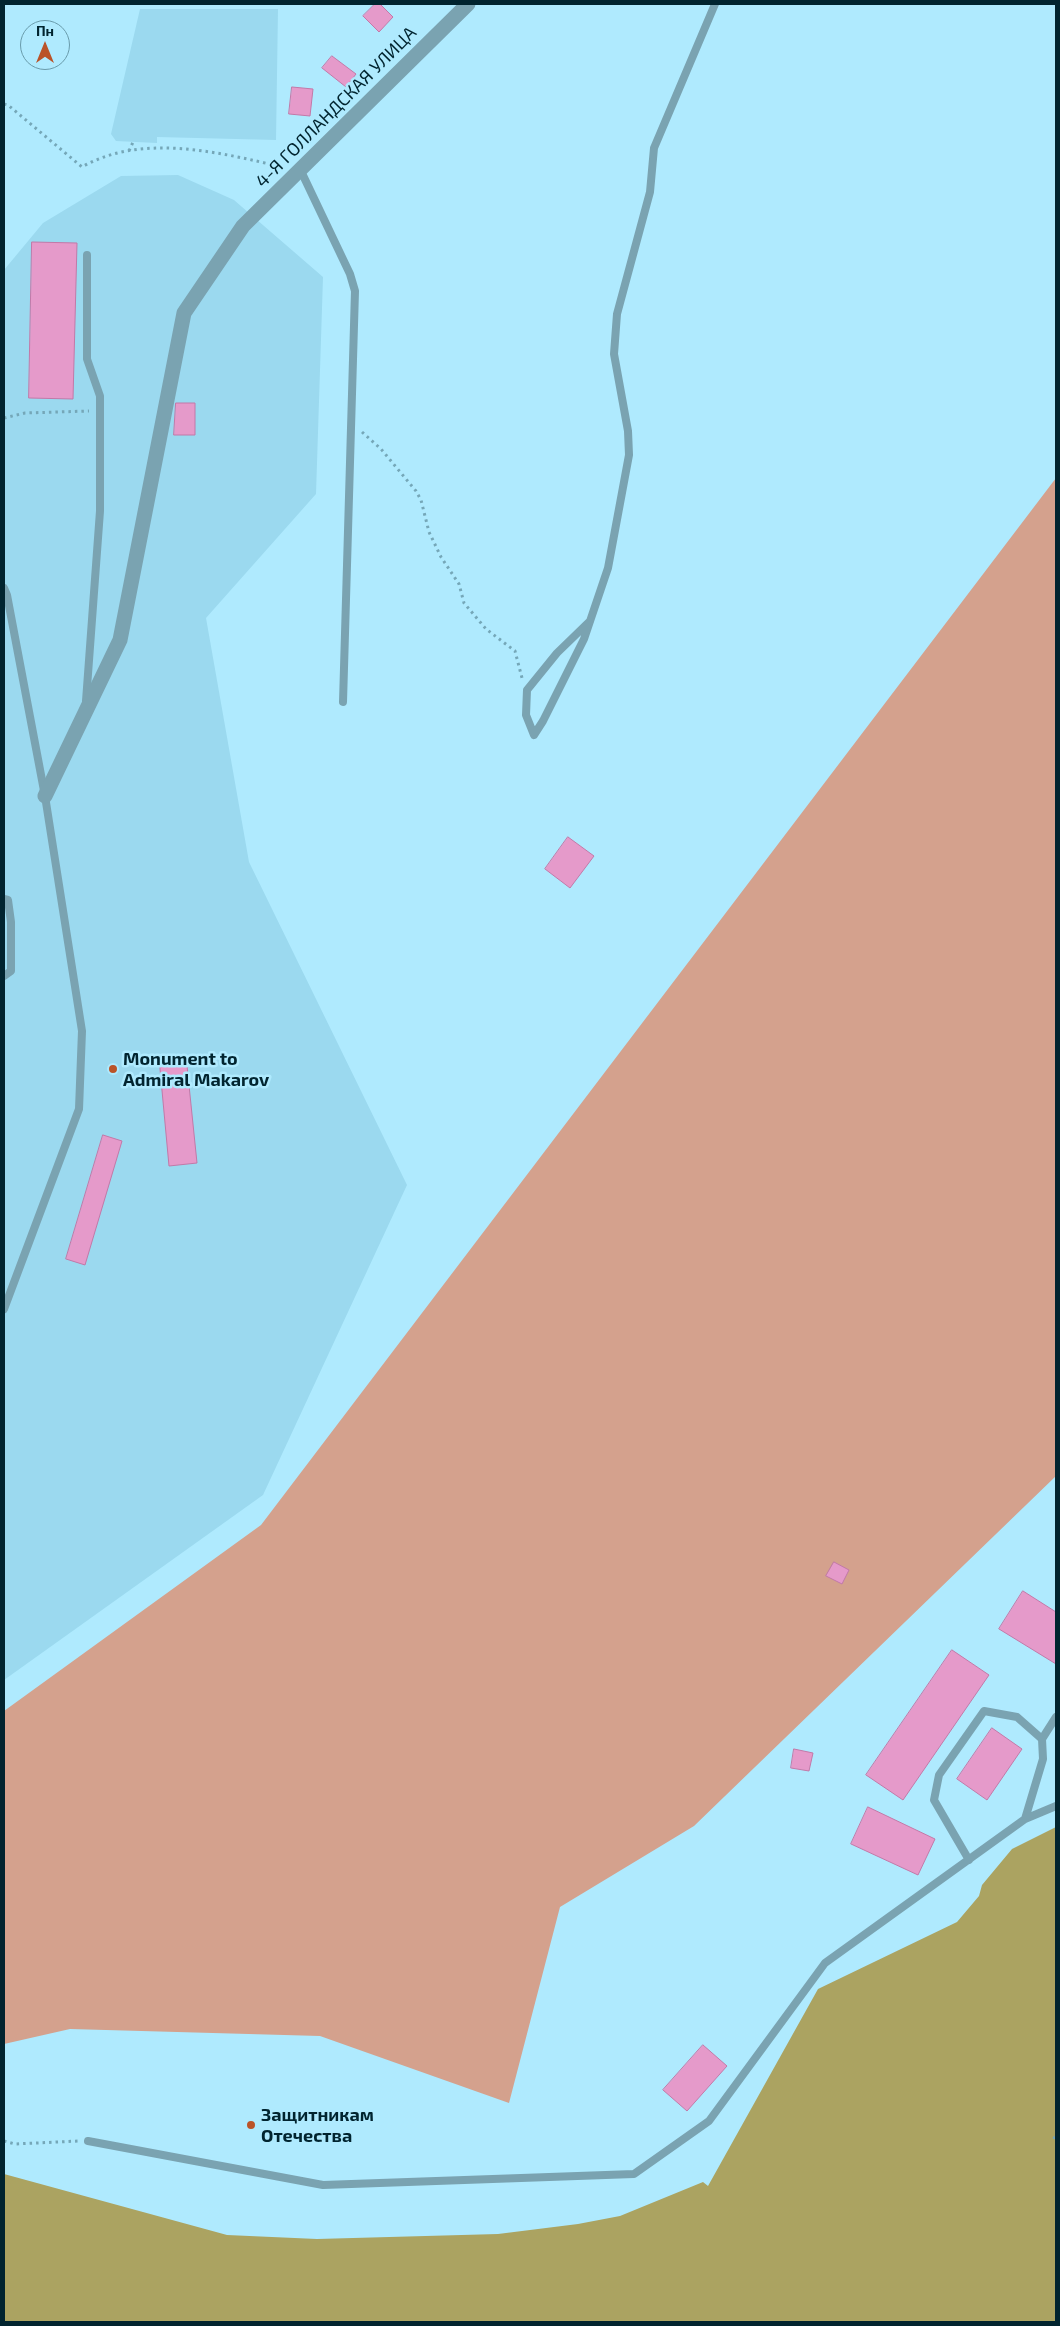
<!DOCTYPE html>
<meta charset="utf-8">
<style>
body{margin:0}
#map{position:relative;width:1060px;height:2326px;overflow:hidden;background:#afeafe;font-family:"Exo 2",sans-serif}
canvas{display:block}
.frame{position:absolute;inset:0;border:5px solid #01242f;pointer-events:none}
.north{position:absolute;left:20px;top:20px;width:50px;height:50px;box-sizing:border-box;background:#afeafe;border:1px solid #699bab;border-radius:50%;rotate:0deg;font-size:14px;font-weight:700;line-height:20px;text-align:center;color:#01242f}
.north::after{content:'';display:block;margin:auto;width:18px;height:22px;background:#ba5328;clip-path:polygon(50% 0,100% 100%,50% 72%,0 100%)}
</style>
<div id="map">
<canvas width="1060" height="2326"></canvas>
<div class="frame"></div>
<div class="north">Пн</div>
</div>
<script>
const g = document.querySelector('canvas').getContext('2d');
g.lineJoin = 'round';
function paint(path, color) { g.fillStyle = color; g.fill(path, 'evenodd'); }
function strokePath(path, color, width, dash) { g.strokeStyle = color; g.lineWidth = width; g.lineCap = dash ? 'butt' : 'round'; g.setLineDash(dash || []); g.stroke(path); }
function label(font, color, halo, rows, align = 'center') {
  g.font = font + ' "Exo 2",sans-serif'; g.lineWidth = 5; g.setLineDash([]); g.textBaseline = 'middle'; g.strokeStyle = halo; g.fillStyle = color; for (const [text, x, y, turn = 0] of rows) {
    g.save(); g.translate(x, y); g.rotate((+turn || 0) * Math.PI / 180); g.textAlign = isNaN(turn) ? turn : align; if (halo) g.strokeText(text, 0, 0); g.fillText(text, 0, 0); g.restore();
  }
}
paint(new Path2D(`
 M140,9H278L276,140L157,137V143L116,141L111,134Z
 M178,175L234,200L323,277L316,494L206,618L249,862L407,1185L263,1495L4,1680V270L43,223L121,176Z`), '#9bd9ef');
paint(new Path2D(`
 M1056,478V1476L694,1826L560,1907L509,2103L320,2036L70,2029L4,2044V1711L261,1525Z`), '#d4a18d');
paint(new Path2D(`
 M1056,1827V2322H4V2174L227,2235L317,2239L498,2234L578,2224L620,2216L703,2182L708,2186L818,1989L957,1922L979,1896L982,1885L1012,1849Z`), '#aba361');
const building = new Path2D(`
 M375,4H380L393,17L379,32L363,16Z
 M332,56L356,74L346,87L322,68Z
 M292,87L313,89L310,116L289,114Z
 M32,242L77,243L73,399L29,398Z
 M176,403H195V435H174Z
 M568,837L594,856L570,888L545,869Z
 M186,1056L197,1163L169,1166L159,1058Z
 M103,1135L122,1141L85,1265L66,1259Z
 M834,1562L849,1570L842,1584L826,1576Z
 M1023,1591L1056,1612V1664L999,1629Z
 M952,1650L989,1675L903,1800L866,1775Z
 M992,1728L1022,1749L987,1800L957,1779Z
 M794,1749L813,1753L809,1771L791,1768Z
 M868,1807L935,1839L918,1875L851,1844Z
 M703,2045L727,2066L687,2111L663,2090Z`);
paint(building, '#e59aca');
strokePath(building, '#c279a8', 1);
strokePath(new Path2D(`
 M4,104L8,105L82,167C141,133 219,152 282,167
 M129,151L133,142
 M4,418L25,413L89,411
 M362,432L381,449L416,491L421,500L429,532L441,557L459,584L464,603L486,629L515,651L522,678
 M1054,2139L1056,2134
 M4,2141L15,2144L78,2141`), '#75a7b8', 3, [2.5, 4]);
strokePath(new Path2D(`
 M300,169L350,274L355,291L343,702
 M4,588L7,595L45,796L82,1031L79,1109L4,1309
 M590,621L557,653L527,690L526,715L534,735L543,721L584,639L608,568L629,455L628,431L614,354L617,314L650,192L654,148L715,4
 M86,701L100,511V396L87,359V255
 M4,899L8,900L11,922V971L4,976
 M1042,1739L1056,1717
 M969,1860L934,1800L939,1775L984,1711L1017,1717L1042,1739L1043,1759L1025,1819
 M88,2141L323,2185L634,2174L709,2121L825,1963L1025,1819L1056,1806`), '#7aa3b1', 8);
strokePath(new Path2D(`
 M45,796L120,640L184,313L243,226L468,4`), '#7aa3b1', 15);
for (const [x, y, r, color] of [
 [113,1069,5,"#ba5328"],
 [251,2125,5,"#ba5328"]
]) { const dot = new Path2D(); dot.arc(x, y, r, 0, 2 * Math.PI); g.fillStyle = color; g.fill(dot); strokePath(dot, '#afeafe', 2); }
label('18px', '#01242f', '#afeafe', [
 ["4-Я ГОЛЛАНДСКАЯ УЛИЦА",336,107,-45]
]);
label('bold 18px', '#01242f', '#afeafe', [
 ["Monument to",123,1059],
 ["Admiral Makarov",123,1080],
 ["Защитникам",261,2115],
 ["Отечества",261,2136]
], 'left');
</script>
